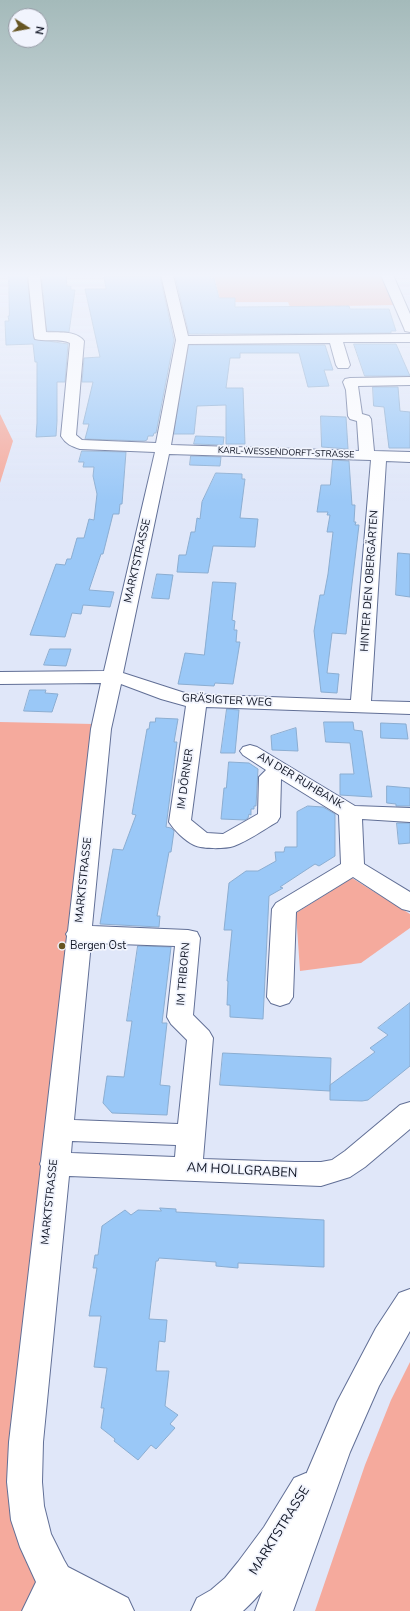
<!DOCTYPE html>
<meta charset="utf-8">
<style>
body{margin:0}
#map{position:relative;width:410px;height:1611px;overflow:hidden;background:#e0e7f9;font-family:"Nunito Sans",sans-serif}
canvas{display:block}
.north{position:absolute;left:8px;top:8px;width:40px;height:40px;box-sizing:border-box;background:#f1f4fd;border:1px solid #969aa5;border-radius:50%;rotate:101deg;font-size:11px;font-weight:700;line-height:16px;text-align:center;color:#0e1322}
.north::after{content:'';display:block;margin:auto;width:14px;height:18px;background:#652;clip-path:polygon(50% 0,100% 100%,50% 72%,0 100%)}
</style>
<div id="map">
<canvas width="410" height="1611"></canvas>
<div class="north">N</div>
</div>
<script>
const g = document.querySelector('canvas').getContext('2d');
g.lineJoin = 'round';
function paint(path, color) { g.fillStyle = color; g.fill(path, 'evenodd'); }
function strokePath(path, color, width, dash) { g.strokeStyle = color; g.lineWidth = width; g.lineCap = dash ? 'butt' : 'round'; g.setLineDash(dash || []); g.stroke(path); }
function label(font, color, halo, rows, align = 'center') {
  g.font = font + ' "Nunito Sans",sans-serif'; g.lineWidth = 3.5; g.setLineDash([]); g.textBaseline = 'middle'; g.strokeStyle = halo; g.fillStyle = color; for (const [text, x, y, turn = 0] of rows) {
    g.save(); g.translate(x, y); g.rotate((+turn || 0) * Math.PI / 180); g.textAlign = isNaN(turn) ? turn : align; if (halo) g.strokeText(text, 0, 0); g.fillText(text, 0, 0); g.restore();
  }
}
paint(new Path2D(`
 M237,275H382L396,305L290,307L288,302H228L220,300L214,276Z
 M0,414L13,441L0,483Z
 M0,722L93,724L36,1336L41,1611H0Z
 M352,878L410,914V928L361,963L300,971L296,913Z
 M410,1362V1611H315L365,1465L391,1400Z`), '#f5aa9d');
const building = new Path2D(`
 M9,275H27L34,339L68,344L65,382H57V421L56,436L36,437L37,423V362H35L33,344L6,345L5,321H9L8,316H9Z
 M42,275H66L67,286H71V290H75L69,332L47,331Z
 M210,275L211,279L214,278L219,298H235V307L349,306L350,309H389L396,331H391V333L189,334L175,276Z
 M160,276L174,340L156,433H154L153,436H148L147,440L144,441L85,439L89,424H83L93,382H82L84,358L100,357L85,289H106L104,277Z
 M354,344H396L410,376H365Z
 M189,345H325L333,370H324L329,386L308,387L299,353H240V358H230L226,388H243L245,444H226V405L197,406L194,434H174Z
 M373,387H398L400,411L410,412V448H389L384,407L374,406Z
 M321,416L346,417L348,449L322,447Z
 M196,436L224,437L223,445L194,444Z
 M82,451L126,452L122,504H120L119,514H113L103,554H101L89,590L114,592L110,607L83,605L81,614L72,613L65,637L30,635L56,564L65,565L67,559H71L77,538H84L89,519L94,520L97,494L93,476L94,467H83L84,462H79Z
 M191,456L221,457L220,466L190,465Z
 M333,460L349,461L352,505H355L354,522H356L355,525H359L346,634L332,633L327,673L339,674L337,693L321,692L314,631L320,595H324L328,574L333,532H327L330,515H327L328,512H317L321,485H330Z
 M216,473L242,474V479H245L240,518L258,519L255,547L213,546L208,573L177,572L179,555H186L191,532H195L197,518L200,519L202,502Z
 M398,553L410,554V597L396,595Z
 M157,574L173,575L169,599L152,598Z
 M213,582L236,583L232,620L235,621L234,630H237L236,642H240L233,684L215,683L214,686L178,684L185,653L204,655Z
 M50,649H71L66,666L44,665Z
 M30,690H46L45,693L58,694L52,712L24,711Z
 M227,709L239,710L235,753H221Z
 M156,718L178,719L174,742H177L166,827L171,828L174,831L171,852H169L157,916H160L159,927L100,924L113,849L123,850L136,815L132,814L147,729H149L150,722H155Z
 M324,722H353L354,730L362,731L372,797L340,795V774H354L350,743L326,742Z
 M381,723L406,724L408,739L381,738Z
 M296,728L298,751L272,750L271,736Z
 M229,762L249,763L258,769L256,806H254V809H251V815L249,814L248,818L245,820L221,819L224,788H226Z
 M387,786L410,788V806H396V804L387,803Z
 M308,806L323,807L335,814V856L319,866L315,864L280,887L283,888L269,896L263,1019L230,1017V1005H227L228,981H227L232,930H224L229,883L246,871H258L276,861L275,852H284L285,847H297V812Z
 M397,823H410V843L399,844Z
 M138,946L171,947L162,1023H167L160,1085L170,1086L167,1115L112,1113L103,1103L107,1076L124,1077L132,1021H127Z
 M410,1003V1066L368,1100L362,1101L330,1100V1085L375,1052L370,1048L388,1035L378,1028Z
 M223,1053L331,1058L330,1091L220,1085Z
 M160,1208L176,1209V1212L324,1220V1267L238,1263V1268L216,1266V1262L159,1258L158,1261H156L149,1319L167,1320L165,1342L159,1341L156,1371H169L165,1406L178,1415L170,1424L175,1428L156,1449L151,1445L138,1460L114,1441L115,1439L101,1428L104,1408H101L107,1368L94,1367L101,1316H89L97,1268H93L95,1255H98L102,1226L125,1210L131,1215L138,1210L161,1211Z`);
paint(building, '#9ac8f7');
strokePath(building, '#8badd1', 1);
const minor = new Path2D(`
 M28,275H40L46,332C57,333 76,330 84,341L76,435L82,440L156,443L176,340L161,275H173L188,336L410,334V342H343L350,365L348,368H338L336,365L330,343L188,344L171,445L359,451L357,421L350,419L348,416L346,390L343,382L345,379L350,378L410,377V385L358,386L362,414L369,416L371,419L374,451L410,452V462L386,461L371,701L410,702V714L206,707L191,820L207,833L223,834L258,814L259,777L266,770L243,755L240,751L243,747L250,745L257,747L355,806L410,808V822L362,819L364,864L410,892V911L402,909L353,877L296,912L293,997L289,1003L280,1006L271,1003L267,997L272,909L276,903L341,864L339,815L281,779L280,817L277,822C263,830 248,841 234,846C225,849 202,849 194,845C185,841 174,830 169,822L186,706L161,699L121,684L111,729L92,926L188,930L197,932L200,938L193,1015L209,1031L213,1038L203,1159L295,1162H321L332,1160L345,1151L400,1105L410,1102V1129L365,1167L350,1177L321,1186L69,1176L43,1442L42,1482L44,1506L51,1534L64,1560L68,1567L128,1598L134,1611H22L36,1582L20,1547L11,1520L7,1482L9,1442L41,1166L40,1164L41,1161L67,936L66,934L68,931L91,729L101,683L0,684V672L104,671L155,452L80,449C71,446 66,444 61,436L70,343C60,338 47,342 35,339L34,336ZM169,454L371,460L351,700L188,694L123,673ZM91,943L175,946L167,1017L171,1024L187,1040L178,1124L74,1120ZM72,1141L176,1145L175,1157L71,1153Z
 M381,275H393L410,314V332L405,331L404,328Z
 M306,1473L318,1478L324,1490C308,1527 274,1584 243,1611H191L197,1598L211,1590L225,1578L238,1562L264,1527L294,1478Z`);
const major = new Path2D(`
 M410,1289V1331L379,1386L350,1452L293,1611H255L299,1491L337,1402L376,1328L399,1293Z`);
strokePath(minor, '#616f96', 2);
strokePath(major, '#616f96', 2);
paint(minor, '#fff');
paint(major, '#fff');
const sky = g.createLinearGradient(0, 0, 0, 501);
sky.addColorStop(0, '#a4baba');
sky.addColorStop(0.55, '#f1f4fc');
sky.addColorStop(1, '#f1f4fc00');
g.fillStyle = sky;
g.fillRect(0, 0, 410, 501);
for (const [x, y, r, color] of [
 [62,946,4,"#652"]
]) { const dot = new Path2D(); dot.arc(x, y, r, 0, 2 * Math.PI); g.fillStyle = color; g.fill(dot); strokePath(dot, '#f1f4fd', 1.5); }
label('9px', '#0e1322', '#f1f4fd', [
 ["KARL-WESSENDORFT-STRASSE",286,453,2]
]);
label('11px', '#0e1322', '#f1f4fd', [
 ["MARKTSTRASSE",138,561,-77],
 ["HINTER DEN OBERGÄRTEN",370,581,-86],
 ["GRÄSIGTER WEG",227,701,3],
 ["IM DÖRNER",186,779,-82],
 ["AN DER RUHBANK",300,781,31],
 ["MARKTSTRASSE",84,880,-84],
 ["IM TRIBORN",184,974,-85],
 ["MARKTSTRASSE",50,1202,-84]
]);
label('11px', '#0e1322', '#f1f4fd', [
 ["Bergen Ost",70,946]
], 'left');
label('13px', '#0e1322', '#f1f4fd', [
 ["AM HOLLGRABEN",242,1171,3],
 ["MARKTSTRASSE",280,1531,-58]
]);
</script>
